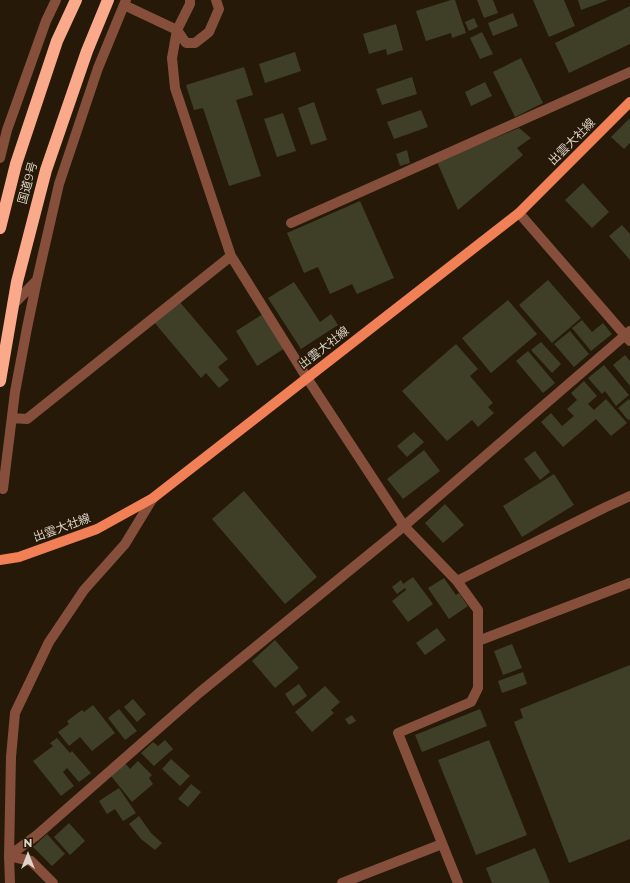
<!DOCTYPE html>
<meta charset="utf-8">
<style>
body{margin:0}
#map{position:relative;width:630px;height:883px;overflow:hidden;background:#261907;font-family:Montserrat,sans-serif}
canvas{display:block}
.north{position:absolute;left:8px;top:835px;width:40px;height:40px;-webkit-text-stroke:3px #261907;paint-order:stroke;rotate:0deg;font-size:11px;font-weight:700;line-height:16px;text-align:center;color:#ddd4c8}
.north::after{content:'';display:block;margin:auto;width:14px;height:18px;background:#ddd4c8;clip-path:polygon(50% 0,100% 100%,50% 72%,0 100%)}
</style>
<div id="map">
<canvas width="630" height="883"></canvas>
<div class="north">N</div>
</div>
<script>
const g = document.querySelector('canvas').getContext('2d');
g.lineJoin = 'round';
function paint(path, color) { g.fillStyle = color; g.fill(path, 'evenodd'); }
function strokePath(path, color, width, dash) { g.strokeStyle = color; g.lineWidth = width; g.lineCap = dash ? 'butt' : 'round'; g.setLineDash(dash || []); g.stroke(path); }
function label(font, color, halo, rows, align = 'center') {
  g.font = font + ' Montserrat,"Noto Sans JP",sans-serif'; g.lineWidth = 3; g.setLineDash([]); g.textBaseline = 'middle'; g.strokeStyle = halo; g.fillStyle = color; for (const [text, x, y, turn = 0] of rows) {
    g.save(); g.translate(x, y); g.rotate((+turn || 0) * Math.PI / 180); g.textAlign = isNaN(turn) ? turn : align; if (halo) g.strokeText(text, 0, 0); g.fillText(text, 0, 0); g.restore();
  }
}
paint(new Path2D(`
 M451,0H455L466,33L452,38L451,33L426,41L416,11Z
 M477,0H493L498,13L484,18Z
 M533,0H564L575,26L549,37Z
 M578,0H608L581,10Z
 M630,6V44L569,73L555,43Z
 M513,13L518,26L493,36L488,23Z
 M474,18L478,27L469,31L465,22Z
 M396,24L403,50L387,55L386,49L369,54L363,34Z
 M482,32L493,54L480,59L470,38Z
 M295,52L301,71L265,83L259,64Z
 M521,58L543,103L515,117L493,72Z
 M244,67L253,95L236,100L261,176L229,186L203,108L194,110L186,85Z
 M412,77L417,94L382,105L376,89Z
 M485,82L492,96L471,106L465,92Z
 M314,102L327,140L311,145L298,108Z
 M421,110L428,127L394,139L387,122Z
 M283,113L296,151L277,157L264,119Z
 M629,119L630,120V143L624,149L611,137Z
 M519,128L531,138L517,148L523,155L458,210L437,162Z
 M407,150L410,163L400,166L396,154Z
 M583,183L609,212L592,228L565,200Z
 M360,201L394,278L357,294L352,284L330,294L318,267L304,273L287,233Z
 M622,225L630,234V260L609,236Z
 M548,280L581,318L552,343L519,305Z
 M294,282L320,322L331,314L338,325L301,349L268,298Z
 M508,300L537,334L491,373L462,338Z
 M179,301L228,359L218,367L229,380L219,388L206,373L201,378L154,322Z
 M263,314L285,348L257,366L236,331Z
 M582,320L592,332L603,323L612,334L591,351L572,328Z
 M570,331L589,354L574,367L554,344Z
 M541,342L561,364L552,373L531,350Z
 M456,344L478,369L470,376L493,403L488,407L494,413L478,427L472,420L447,441L402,391Z
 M528,351L555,383L543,393L516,361Z
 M625,355L630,361V386L613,365Z
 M604,365L629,395L616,406L605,391L602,394L588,378Z
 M584,381L597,396L588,404L594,410L606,399L627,423L611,436L596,419L563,447L541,422L551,413L562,426L574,416L567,409L577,400L571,393Z
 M629,399L630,401V419L628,420L618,408Z
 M414,432L424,442L407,457L397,446Z
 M424,450L440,471L403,499L387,479Z
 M535,451L550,472L540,480L524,459Z
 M554,474L574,505L522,537L503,506Z
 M244,491L317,577L285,604L212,519Z
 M445,504L464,525L443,543L425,523Z
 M413,577L433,604L408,622L392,601L406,590L405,588L397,594L392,587L401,580L403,584Z
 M444,578L456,595L459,593L468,606L449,619L428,588Z
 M437,628L446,640L425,655L416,643Z
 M275,640L299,668L275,688L252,661Z
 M512,644L522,668L503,675L494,651Z
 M630,665V839L569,863L514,722L523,718L520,709Z
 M523,672L527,684L502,693L498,681Z
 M299,684L307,696L293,706L285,694Z
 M325,686L340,702L331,710L334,713L312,732L295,712Z
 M133,699L146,714L137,722L124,707Z
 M93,705L115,733L92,751L80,737L69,746L58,732L69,724L67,721L82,710L84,712Z
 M119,709L137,731L125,740L108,718Z
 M480,709L487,726L422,752L415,735Z
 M352,715L356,721L349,725L345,719Z
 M57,738L70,753L72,751L91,773L79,782L67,768L63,772L74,786L61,796L33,761L53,746L50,743Z
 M165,740L173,749L154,766L141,753L153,742L158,746Z
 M489,740L527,835L476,855L438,760Z
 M171,759L190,776L180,786L162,769Z
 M138,761L152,775L149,778L153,784L132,802L111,776L125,763L130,769Z
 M191,784L201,792L188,807L178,799Z
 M119,788L136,813L123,821L115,809L107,814L99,801Z
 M139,816L151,833L162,843L155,850L141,839L129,824Z
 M69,823L85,841L70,855L54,837Z
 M47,834L65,854L52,866L33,847Z
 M535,848L550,883H492L486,868Z`), '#3f3f28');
strokePath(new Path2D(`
 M190,0V4L177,30L172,58L175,88L231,256L307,378L404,526L457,581L478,610V688L471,702L398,733L458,883
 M124,5L177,30L186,43H195L209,32L219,9L216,0
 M0,158L7,130L46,21L56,0
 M519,213L630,341
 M291,223L630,72
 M12,306L37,280
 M12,418L27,419L231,256
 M3,489L15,392L27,328L37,280L59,184L98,68L126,0
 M457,581L606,507L630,496
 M478,641L630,583
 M9,856L37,835L199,693L404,526L630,331
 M9,856L31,861L53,883
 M10,883L9,856L11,757L15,713L49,642L84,590L125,544L153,498
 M342,883L442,844`), '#854f3c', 10);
strokePath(new Path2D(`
 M0,560L19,557L97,529L153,498L519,213L630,102`), '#f18057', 10);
strokePath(new Path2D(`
 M0,228L16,164L57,41L76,0
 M0,381L17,282L46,170L87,51L108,0`), '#fba98b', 12);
label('12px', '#ddd4c8', '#261907', [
 ["出雲大社線",572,142,-45],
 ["国道9号",28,183,-75],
 ["出雲大社線",324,348,-38],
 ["出雲大社線",62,528,-20]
]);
</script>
